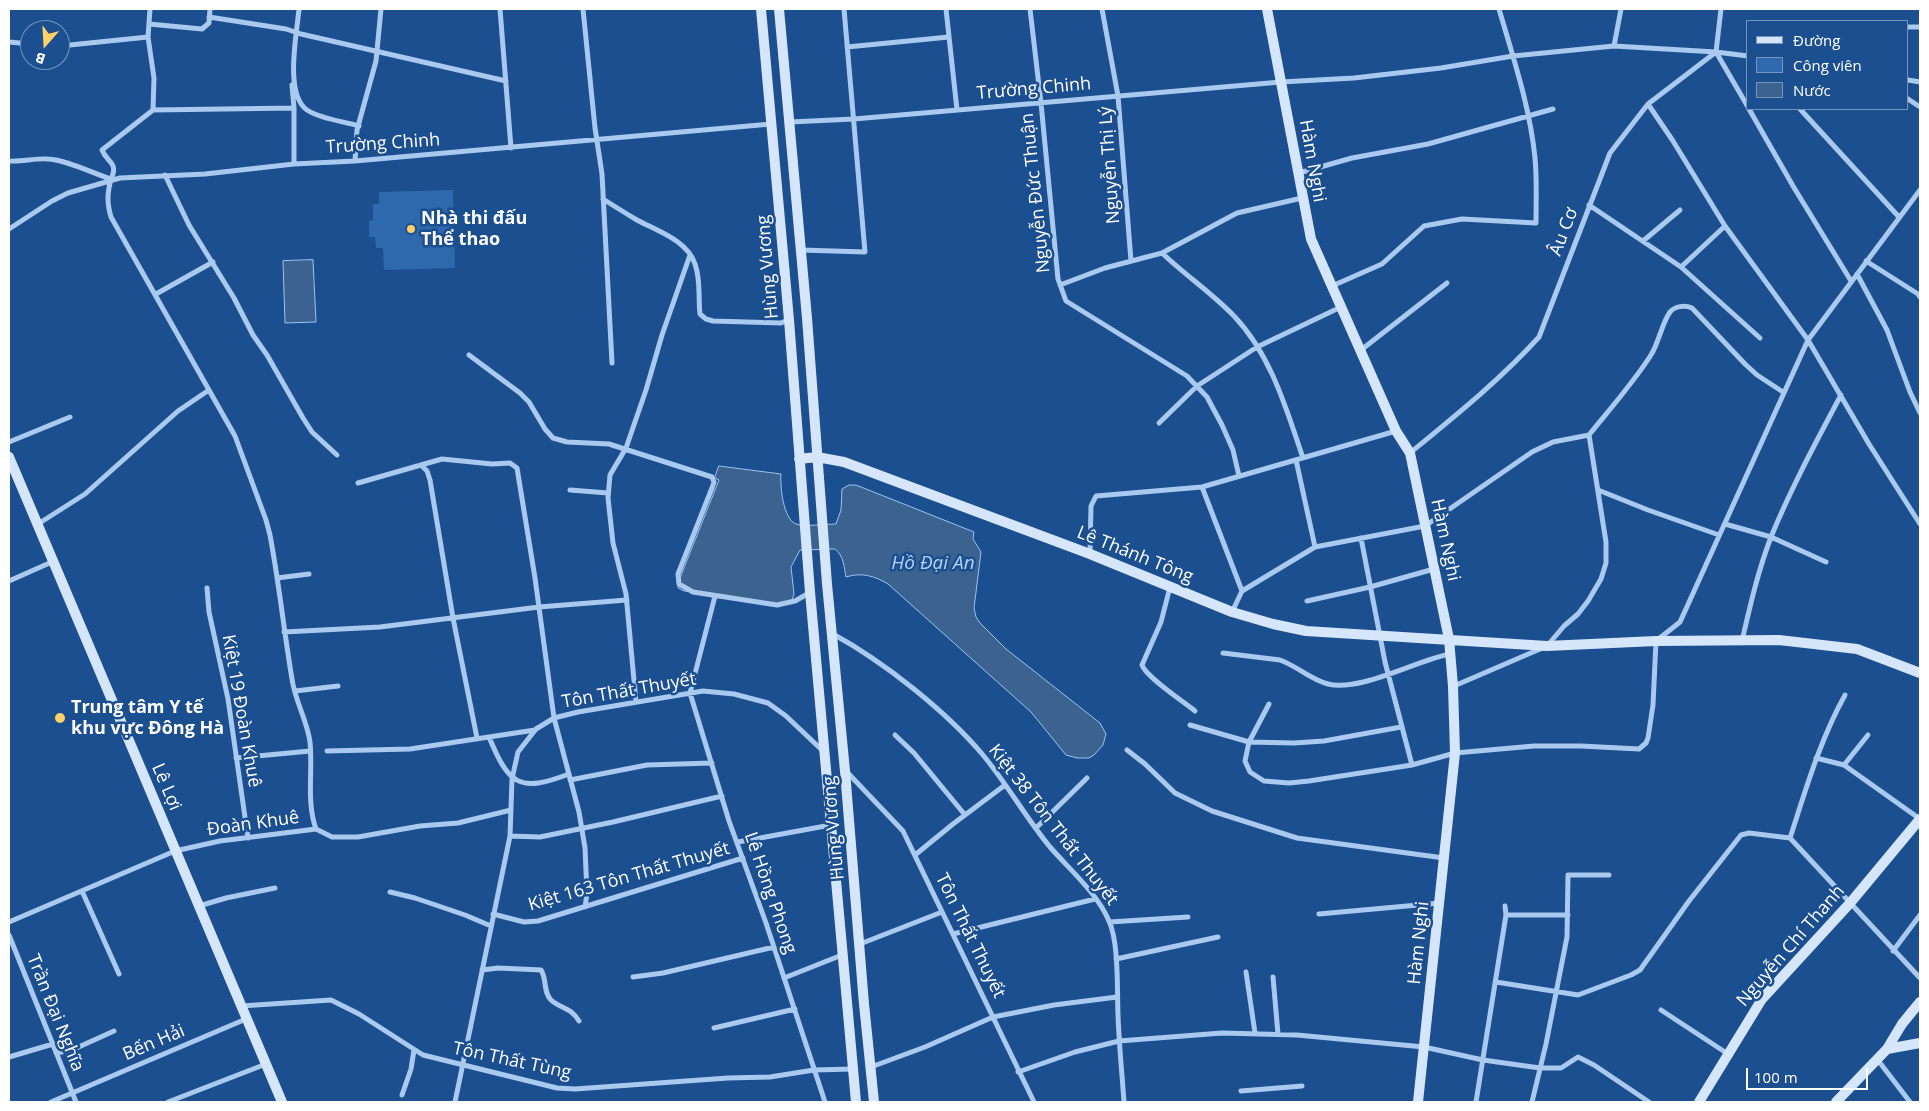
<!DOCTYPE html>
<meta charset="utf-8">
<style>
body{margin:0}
#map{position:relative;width:1929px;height:1111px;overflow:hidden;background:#1b4f8f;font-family:"Open Sans",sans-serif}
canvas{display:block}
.frame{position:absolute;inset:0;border:10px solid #fff;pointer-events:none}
.legend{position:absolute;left:1746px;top:20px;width:162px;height:90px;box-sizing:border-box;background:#1b4f8f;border:1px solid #7695bc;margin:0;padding:6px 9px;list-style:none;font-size:15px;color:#fff}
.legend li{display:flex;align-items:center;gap:10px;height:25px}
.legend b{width:25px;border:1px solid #7695bc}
.north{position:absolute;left:20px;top:20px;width:50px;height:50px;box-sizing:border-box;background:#1b4f8f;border:1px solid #7695bc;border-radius:50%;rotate:199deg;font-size:14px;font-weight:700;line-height:20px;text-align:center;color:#fff}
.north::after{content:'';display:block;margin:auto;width:18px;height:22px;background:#ffd166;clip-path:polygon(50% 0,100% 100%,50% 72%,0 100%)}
.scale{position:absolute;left:1746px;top:1068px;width:122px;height:22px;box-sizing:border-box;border:2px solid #fff;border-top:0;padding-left:6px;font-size:15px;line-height:18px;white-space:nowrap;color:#fff;-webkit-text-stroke:4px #1b4f8f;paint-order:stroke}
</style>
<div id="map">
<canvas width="1929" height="1111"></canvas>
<div class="frame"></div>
<ul class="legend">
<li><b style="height:6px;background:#d6e6fa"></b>Đường</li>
<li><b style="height:14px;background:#2e69ad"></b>Công viên</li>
<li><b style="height:14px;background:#3c6290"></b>Nước</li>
</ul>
<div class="north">B</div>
<div class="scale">100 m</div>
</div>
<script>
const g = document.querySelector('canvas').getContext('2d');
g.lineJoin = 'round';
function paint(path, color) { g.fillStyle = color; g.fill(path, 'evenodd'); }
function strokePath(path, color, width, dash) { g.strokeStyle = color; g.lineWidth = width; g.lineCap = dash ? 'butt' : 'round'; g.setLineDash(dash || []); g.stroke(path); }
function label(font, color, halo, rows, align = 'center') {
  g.font = font + ' "Open Sans",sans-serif'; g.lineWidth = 5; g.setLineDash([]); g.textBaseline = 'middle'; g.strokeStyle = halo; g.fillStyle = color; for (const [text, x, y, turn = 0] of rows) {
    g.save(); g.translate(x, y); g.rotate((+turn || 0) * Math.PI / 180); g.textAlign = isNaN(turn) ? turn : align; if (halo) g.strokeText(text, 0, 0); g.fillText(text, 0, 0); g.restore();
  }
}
paint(new Path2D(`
 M453,190L455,268L384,270L383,248H376L375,237H369V221L373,220V204H379V192Z`), '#2e69ad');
const water = new Path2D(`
 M313,260L316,322L285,323L283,261Z
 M719,466L781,474C780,486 783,519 796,524C805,527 826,524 836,524L841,510L842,489L849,485H856L974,532L973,539L981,552L974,608L976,617L980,623L1006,649L1100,723L1106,734L1103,745L1094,755L1089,758H1077L1066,755L1031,712L888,584C875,576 861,572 846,577C844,567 844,556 835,549L800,550L791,567L794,594L792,600L777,604L684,591L678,588V583L719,480L715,478Z`);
paint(water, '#3c6290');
strokePath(water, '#9cc4f0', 1);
strokePath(new Path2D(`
 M150,9L148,37L154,78L153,110
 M299,9C297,33 284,94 307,110C321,119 342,121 359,126
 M500,9L511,148
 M583,9L595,128L602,174L612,363
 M946,9L957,110
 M1030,9L1041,103L1058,279L1066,301L1187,376L1207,397L1222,425L1233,450L1239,476
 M1102,9L1118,96L1131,261
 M209,17L286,29L301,34L506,81
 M149,24L202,29L209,23L210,9
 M1908,27H1920
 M9,42L30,44
 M60,46L148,37
 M1614,46L1621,9
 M847,47L949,37
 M1716,52L1748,107
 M1908,80L1920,82
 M292,85L294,108V164
 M1908,99L1920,107
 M1648,104L1673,141L1725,226L1808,340L1869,444L1920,524
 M1749,109L1793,186L1851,281
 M1800,109L1899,217
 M790,122L854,119L1281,82L1354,78L1441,68L1513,56L1614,46L1716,52L1748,56
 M9,161C22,162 35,158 48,159C67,160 92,173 111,179C107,194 107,203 111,217L235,436L266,520L270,535C279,583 284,631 292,679C295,701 307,720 310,742C313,771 306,801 316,829
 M355,161L357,130L376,61L381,9
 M1299,173L1352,158L1428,144L1553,109
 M165,175L189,225L234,298L253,335L267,355L303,418L312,432L337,455
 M111,179C119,162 107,163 102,150L153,110L294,108
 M603,199C614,206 625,213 637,220C657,231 687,240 695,264C701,280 698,297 700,314L706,319L713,321L781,323L788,320
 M1589,205L1681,267L1725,226
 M9,229L52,201L68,193L120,178L205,174L294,164L355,161L771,124
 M1643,241L1680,210
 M801,250L865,252L844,9
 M1162,253C1185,275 1212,293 1234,316C1271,355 1286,408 1303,458
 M1866,261L1918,294L1920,297
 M1681,267L1760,338
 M1857,274L1887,330L1910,392L1920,413
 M1060,285L1105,268L1162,253L1237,213L1302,198
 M1332,286L1382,264L1424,226L1462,219L1536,223C1536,201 1537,179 1535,158C1530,107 1513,57 1499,9
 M156,294L213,262
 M1361,350L1447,283
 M469,355L520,393L529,402L545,429L553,438L567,442L609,444L712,477L714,482L712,488L678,574L679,584L693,592L777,605L795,601L809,593
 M1159,423L1197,386L1257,347L1341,307
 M9,442L70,417
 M1410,453C1455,416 1500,380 1539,337L1610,153L1648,104L1716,52L1721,9
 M1296,460L1315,547
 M421,465L427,471L430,480L453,618L477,738
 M358,483L442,459L492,464L510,463L517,468L535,578L554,718L579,812L585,848L587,893L585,907
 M1202,487L1242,591
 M570,490L608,493
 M1598,490L1648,510L1719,535
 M38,524L85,494L178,411L209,390
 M1725,524L1771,537L1826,562
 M1361,538L1385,662L1412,765
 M1090,554L1091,506L1096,496L1202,487L1396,431
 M277,578L309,574
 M9,581L54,561
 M1170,587L1161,622L1142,665C1146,677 1184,702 1195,711
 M207,588L209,612L228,699L248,838
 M715,596L690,693L729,821L766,923L825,1102
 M1307,601L1370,587L1434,569
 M1232,612L1242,591L1315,547L1425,526L1532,452L1553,442L1589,435C1610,409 1633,383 1651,355C1659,342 1662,323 1670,312C1675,306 1685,305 1692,308L1745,364L1757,375L1783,392
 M284,632L380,627L539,607L627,600
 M833,634C884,662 946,711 983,755C1007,784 1026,818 1050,847C1070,870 1097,893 1109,921C1119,942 1117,991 1118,1015C1119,1044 1122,1073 1124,1102
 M1742,641C1750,606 1758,571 1771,537C1791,488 1816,442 1841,395
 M1223,653L1280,660C1297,666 1311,680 1328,684C1361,692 1417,660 1450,654
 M1454,686L1547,646L1564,626L1578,614L1588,601L1601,579L1606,563V542L1589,435
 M295,691L338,686
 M636,702L626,594L613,543L608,498L610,475L626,448L646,390L662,335L690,255
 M1269,704L1249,742L1245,761L1250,772L1264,781L1289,783L1309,781L1412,765L1455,753L1534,746H1581L1639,749L1646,743L1648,738L1653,705L1656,641L1680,622L1808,340L1920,190
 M1190,725L1249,742L1294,743L1324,741L1401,727
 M895,735L914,753L965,815
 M489,737C509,785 519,793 569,774
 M1127,750L1145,764L1175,793L1212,811L1297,838L1444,858
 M327,751L410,749L535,730
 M236,758L310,751
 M1816,758L1844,765L1920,819
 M1844,765L1868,735
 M846,771L903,831L1034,1102
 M570,780L647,765L712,763
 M1036,828L1087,778
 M510,836L540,837L613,822L722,796
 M1790,838C1806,789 1820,740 1845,695
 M738,842L831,825
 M915,855L953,824L1005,785
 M82,891L119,974
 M390,892L415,898L465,915L491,926
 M199,906L226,898L275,888
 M493,914L524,922L538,921L743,858
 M1319,914L1440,903
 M1506,915H1568
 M9,922L175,851L220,841L316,829L332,837H358L420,826L458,823L511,810
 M1110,922L1188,917
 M953,934L1095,899
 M9,935L76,1102
 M860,944L942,912
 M1893,951L1920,915
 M1116,959L1218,937
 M482,970L498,968L541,970C547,979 543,992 551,1000C561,1009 571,1007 579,1021
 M1246,972L1255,1033
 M633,977L663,973L774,947
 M1273,977L1278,1034
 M784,978L842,955
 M1496,982L1578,995L1631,975L1640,970L1689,901L1741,835L1749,833L1790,838L1920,978
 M241,1006L331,1000L359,1014L423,1055L557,1088L575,1089L728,1078L770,1077L814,1070L853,1069
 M1661,1010L1728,1054
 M714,1028L795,1009
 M56,1053L72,1050L114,1031
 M9,1057L53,1044
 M1877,1059L1910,1102
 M871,1067L925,1047L993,1017L1054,1005L1117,997
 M1018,1072L1075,1052L1119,1041L1222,1033L1297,1035L1424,1047L1483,1060L1540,1068H1561L1578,1057L1594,1065L1649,1102
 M1241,1091L1302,1086
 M402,1095L411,1069L414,1050
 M51,1102L246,1019
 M168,1102L266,1064
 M455,1102L510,836L512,779L518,752L536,729L554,718L578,712L703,691L734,694L768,703L786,716L823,751
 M1476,1102L1506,915L1505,906
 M1532,1102L1546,1044L1567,937L1568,875H1609`), '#a9c9ee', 5);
strokePath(new Path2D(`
 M761,9L789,320L810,592L856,1102
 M779,9L807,318L827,584L845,771L864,1004L874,1102
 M1267,9L1311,239L1396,431L1410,453L1449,639L1453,686L1455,753L1418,1102
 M9,457L282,1102
 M799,459L817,457L844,462L1090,554L1232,612L1273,624L1306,631L1547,646L1656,641L1779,640L1857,649L1920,673
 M1887,1049L1920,1043
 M1699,1102L1762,999L1851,902L1920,819
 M1836,1102L1887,1049L1902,1024L1920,1002`), '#d6e6fa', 10);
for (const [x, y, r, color] of [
 [411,229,5,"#ffd166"],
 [60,718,6,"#ffd166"]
]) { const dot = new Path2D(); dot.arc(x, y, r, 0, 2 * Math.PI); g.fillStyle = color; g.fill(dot); strokePath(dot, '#1b4f8f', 2); }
label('18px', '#fff', '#1b4f8f', [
 ["Trường Chinh",1034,89,-5],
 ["Trường Chinh",383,144,-4],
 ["Hàm Nghi",1312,161,80],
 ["Nguyễn Thị Lý",1110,165,-94],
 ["Nguyễn Đức Thuận",1036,193,-96],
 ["Âu Cơ",1564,232,-69],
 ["Hùng Vương",768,267,-95],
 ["Hàm Nghi",1445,540,78],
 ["Lê Thánh Tông",1135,555,22],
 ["Tôn Thất Thuyết",629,691,-10],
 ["Kiệt 19 Đoàn Khuê",241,711,80],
 ["Lê Lợi",166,787,67],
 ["Đoàn Khuê",253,824,-8],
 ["Kiệt 38 Tôn Thất Thuyết",1053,825,52],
 ["Hùng Vương",834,828,-95],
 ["Kiệt 163 Tôn Thất Thuyết",629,877,-16],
 ["Lê Hồng Phong",770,893,71],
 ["Tôn Thất Thuyết",970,936,64],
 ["Hàm Nghi",1419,943,-84],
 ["Nguyễn Chí Thanh",1791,946,-49],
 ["Trần Đại Nghĩa",55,1013,68],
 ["Bến Hải",154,1043,-23],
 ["Tôn Thất Tùng",512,1061,12]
]);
label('bold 18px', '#fff', '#1b4f8f', [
 ["Nhà thi đấu",421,219],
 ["Thể thao",421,240],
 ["Trung tâm Y tế",71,708],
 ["khu vực Đông Hà",71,729]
], 'left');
label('italic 19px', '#b5d3f5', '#1b4f8f', [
 ["Hồ Đại An",933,564]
]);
</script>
